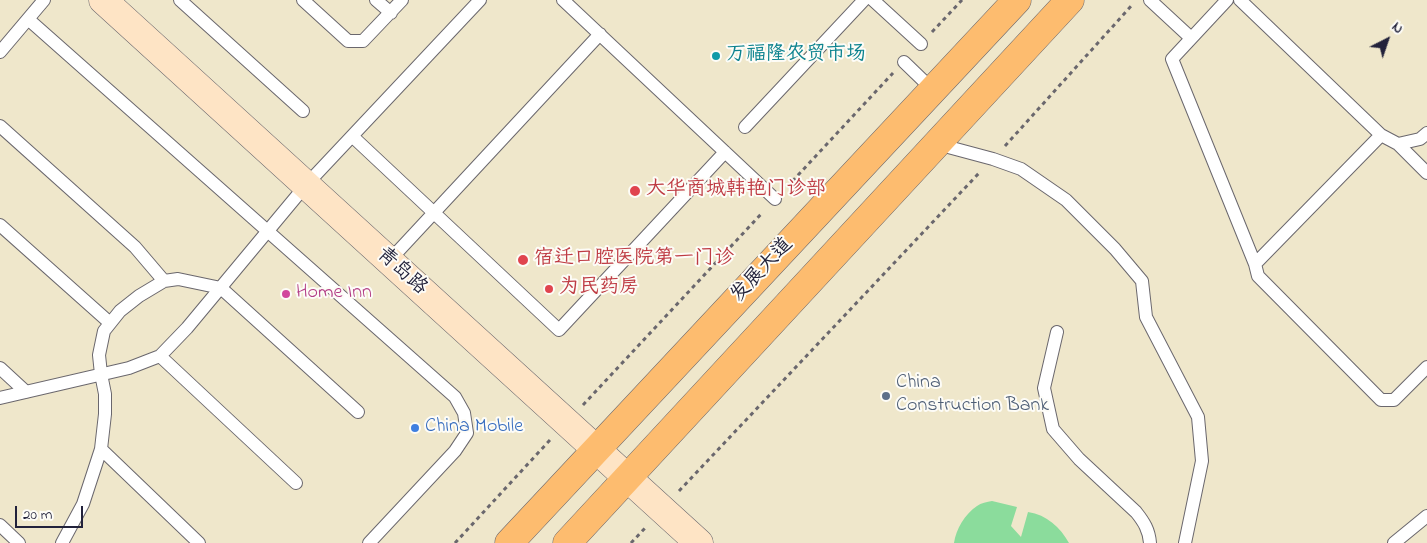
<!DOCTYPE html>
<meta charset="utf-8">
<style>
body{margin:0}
#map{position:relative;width:1427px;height:543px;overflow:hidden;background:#efe7cb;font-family:"Indie Flower",sans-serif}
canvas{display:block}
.north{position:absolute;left:1362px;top:15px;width:50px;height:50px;-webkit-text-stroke:4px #fdfcf7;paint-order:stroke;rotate:41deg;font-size:14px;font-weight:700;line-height:20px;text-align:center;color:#22223b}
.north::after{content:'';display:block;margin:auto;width:18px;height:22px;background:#22223b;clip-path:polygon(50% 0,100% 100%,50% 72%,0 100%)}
.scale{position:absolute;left:15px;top:506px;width:68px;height:22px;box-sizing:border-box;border:2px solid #22223b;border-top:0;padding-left:6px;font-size:15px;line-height:18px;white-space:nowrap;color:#22223b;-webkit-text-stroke:4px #fdfcf7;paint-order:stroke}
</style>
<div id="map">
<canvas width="1427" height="543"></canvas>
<div class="north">N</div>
<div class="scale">20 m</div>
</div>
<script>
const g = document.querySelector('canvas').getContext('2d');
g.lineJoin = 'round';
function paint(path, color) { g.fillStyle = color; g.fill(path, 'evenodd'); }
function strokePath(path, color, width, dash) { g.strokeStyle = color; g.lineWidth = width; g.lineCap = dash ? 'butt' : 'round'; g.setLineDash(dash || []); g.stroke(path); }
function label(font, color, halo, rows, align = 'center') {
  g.font = font + ' "Indie Flower","LXGW WenKai TC",sans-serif'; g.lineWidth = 4; g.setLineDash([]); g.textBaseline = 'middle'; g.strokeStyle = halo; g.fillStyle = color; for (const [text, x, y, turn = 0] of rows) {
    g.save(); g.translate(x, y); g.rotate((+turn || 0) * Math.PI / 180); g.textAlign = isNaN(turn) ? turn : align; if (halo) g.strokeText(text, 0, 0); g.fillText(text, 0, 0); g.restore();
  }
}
paint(new Path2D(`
 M992,501L1017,507L1011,526L1021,537L1028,512C1047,515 1060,527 1069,543H954C956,529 965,514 977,506C981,503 987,502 992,501Z`), '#8bdc9c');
const lane = new Path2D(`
 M180,0L303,111
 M303,0L348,41H363L402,0
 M376,0L391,13
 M563,0L775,199
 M873,0L921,44
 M1150,0L1191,38
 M1227,0L1172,59L1255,264
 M1240,0L1381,135L1398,144L1420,139L1427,133
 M28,19L455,397L464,413L467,433L455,451L369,543
 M0,52L44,0
 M904,62L933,90
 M0,126L135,247L164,281
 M745,127L864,0
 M1381,135L1255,264L1258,276L1381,400H1394L1427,367
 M352,136L559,330L725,152
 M937,144L993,159L1021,169L1066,200L1115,249L1142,281L1146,317L1198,417L1202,461L1185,543
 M1398,144L1427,173
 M0,225L110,323
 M389,261L600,34
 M1057,332L1044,388L1053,429L1079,459L1136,512C1144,522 1149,530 1150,543
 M160,356L296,483
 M0,368L26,392
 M0,398L129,368L160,356L187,328L306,185L480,0
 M101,449L199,543
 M0,525L19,543
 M62,543L83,504L101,449L105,414V394L101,374L99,355L104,331L120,311L139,296L164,281L178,279L221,288L358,412
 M1394,543L1427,516`);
const secondary = new Path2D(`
 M103,0L699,543`);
const primary = new Path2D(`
 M509,543L1017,0
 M567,543L1070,0`);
strokePath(lane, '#6a676d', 14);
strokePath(secondary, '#6a676d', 29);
strokePath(primary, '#6a676d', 29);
strokePath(new Path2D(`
 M932,32L962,0
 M1005,146L1133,4
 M787,187L893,73
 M583,405L763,212
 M679,491L980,172
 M455,543L550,440
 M631,543L646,527`), '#6a676d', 3, [4, 4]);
strokePath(lane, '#fff', 12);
strokePath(secondary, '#fee4c5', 28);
strokePath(primary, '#fdbc6f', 28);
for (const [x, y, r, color] of [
 [716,56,5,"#0f9aa8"],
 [635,191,6,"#e0444e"],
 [523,260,6,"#e0444e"],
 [549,289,5,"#e0444e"],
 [286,294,5,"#d1479c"],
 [886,396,5,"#5c6f8a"],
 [415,428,5,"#3f7fe0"]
]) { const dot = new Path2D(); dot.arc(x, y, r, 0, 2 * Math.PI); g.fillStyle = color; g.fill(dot); strokePath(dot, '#fdfcf7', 2); }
label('20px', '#0d838f', '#fdfcf7', [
 ["万福隆农贸市场",726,56]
], 'left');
label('20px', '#be3a42', '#fdfcf7', [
 ["大华商城韩艳门诊部",646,191],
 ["宿迁口腔医院第一门诊",534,260],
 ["为民药房",559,289]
], 'left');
label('20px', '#22223b', '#fdfcf7', [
 ["发展大道",763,271,-47],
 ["青岛路",401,272,42]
]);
label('20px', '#b23c85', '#fdfcf7', [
 ["Home Inn",296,294]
], 'left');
label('20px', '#4e5e75', '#fdfcf7', [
 ["China",896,384],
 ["Construction Bank",896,407]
], 'left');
label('20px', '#366cbe', '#fdfcf7', [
 ["China Mobile",425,428]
], 'left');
</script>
